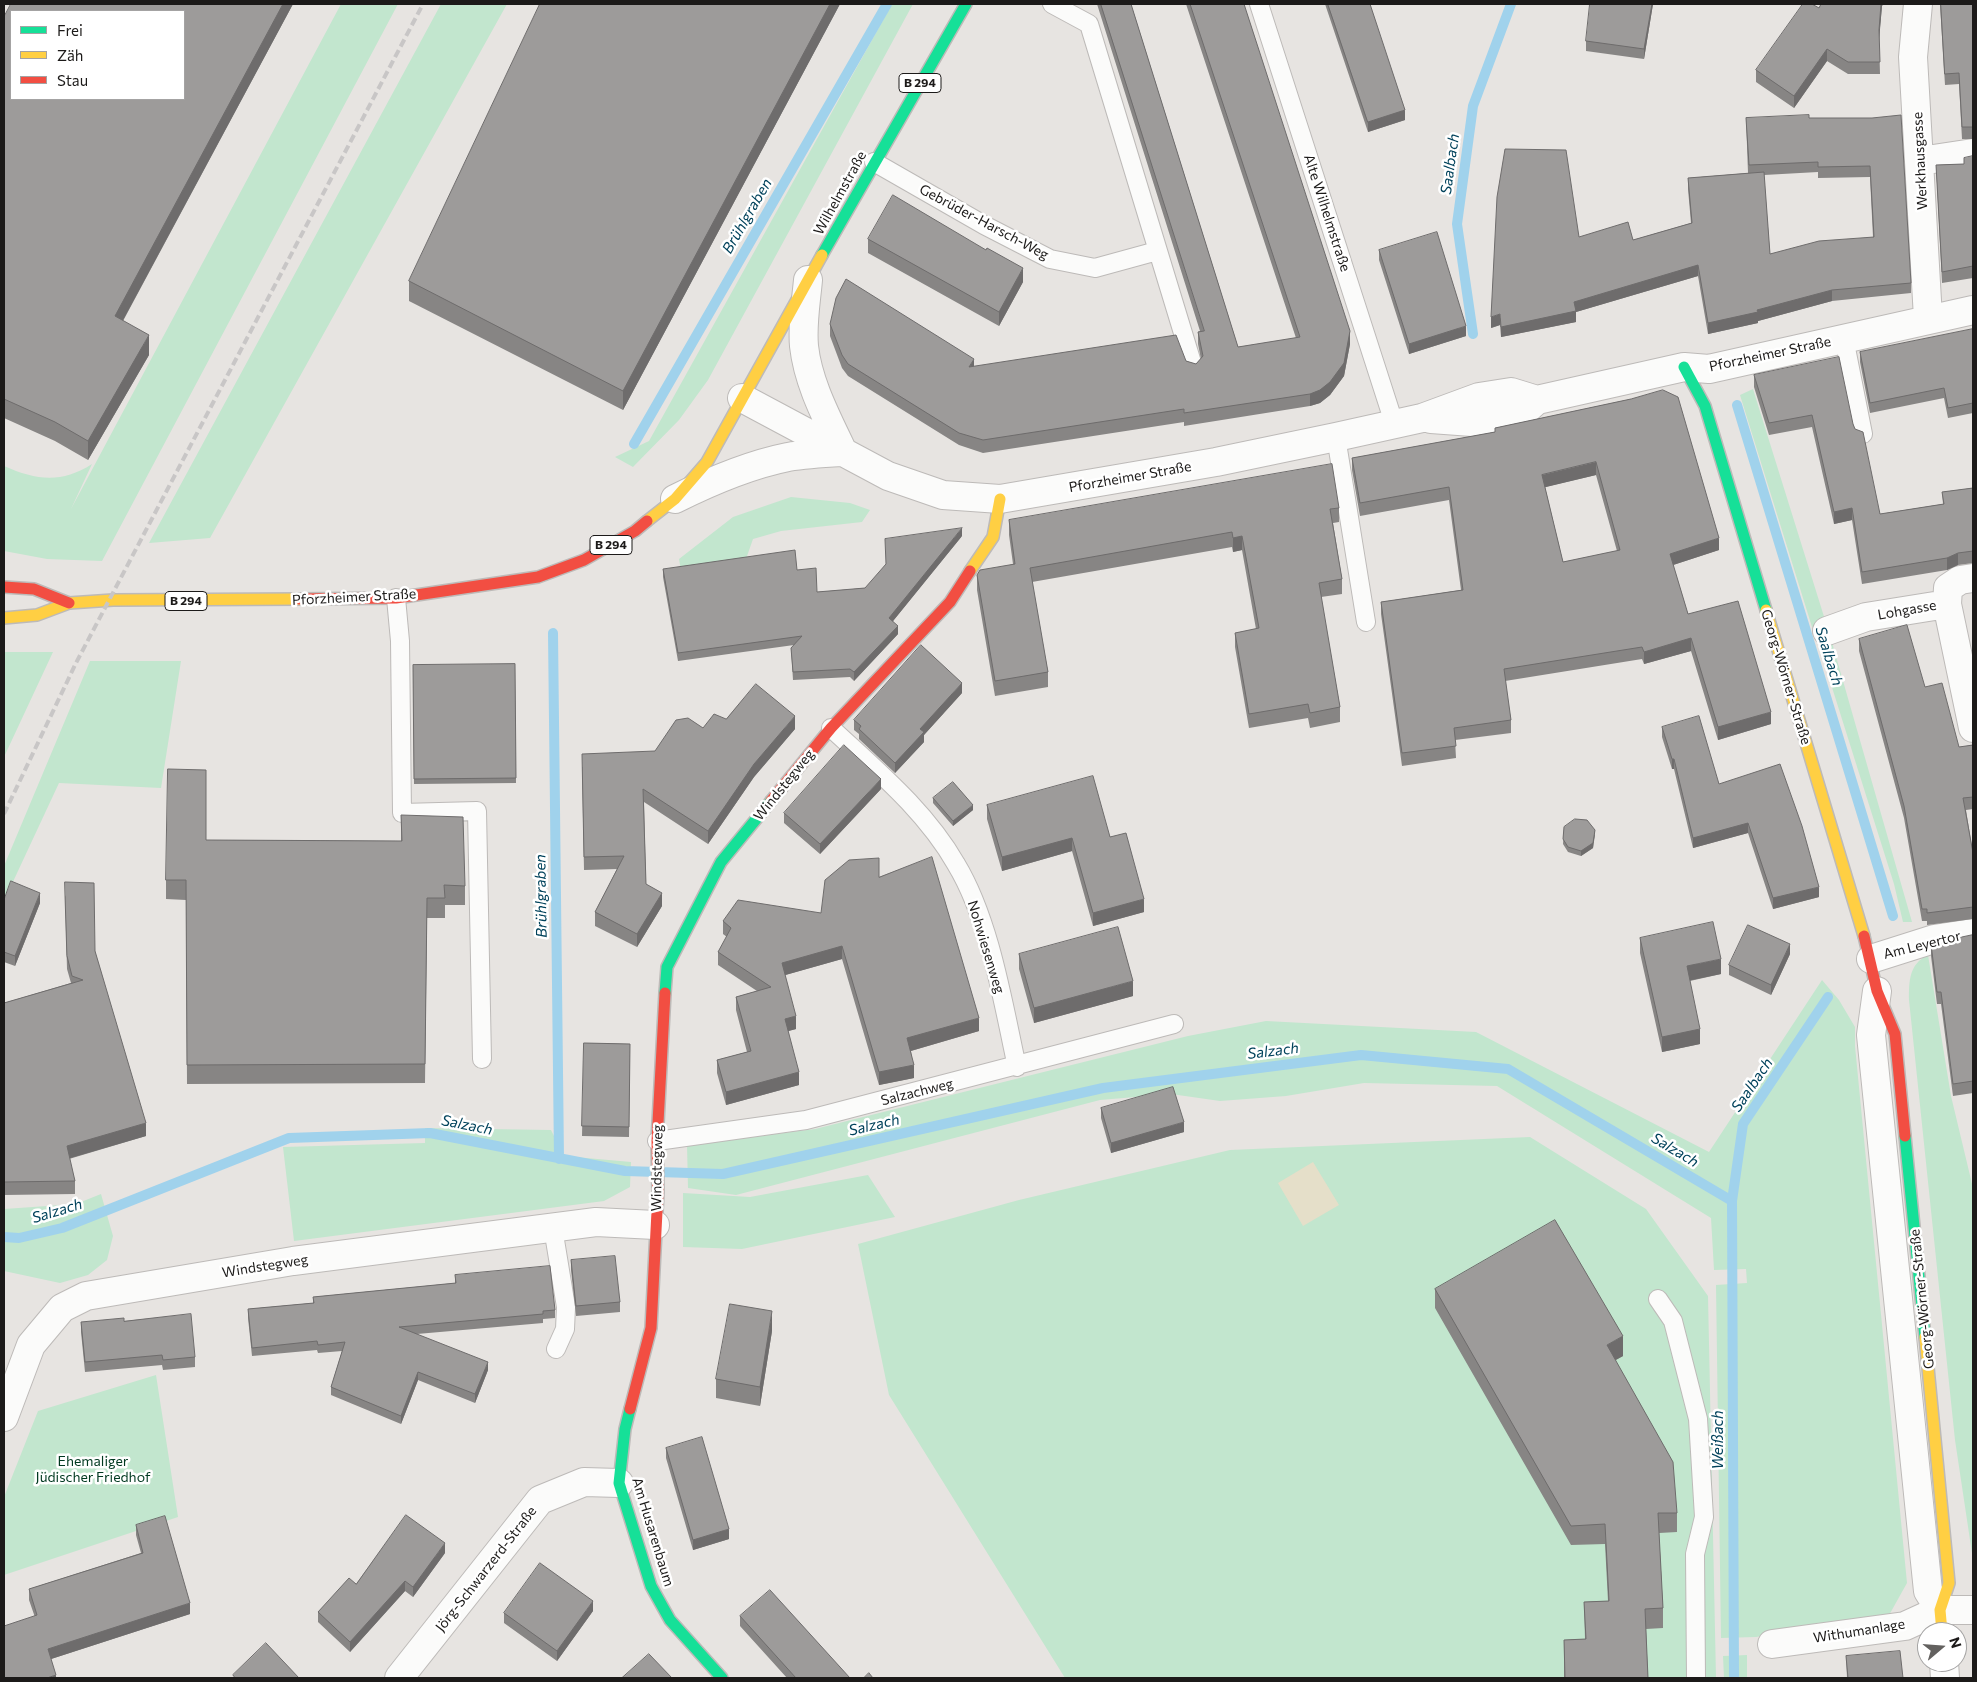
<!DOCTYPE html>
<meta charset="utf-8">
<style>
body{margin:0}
#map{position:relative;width:1977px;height:1682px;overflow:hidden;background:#e7e4e1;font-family:Commissioner,sans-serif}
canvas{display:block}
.frame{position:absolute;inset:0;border:5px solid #1c1a19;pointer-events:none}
.legend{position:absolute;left:10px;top:10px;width:175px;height:90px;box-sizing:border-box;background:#fff;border:1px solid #a4a3a3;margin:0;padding:6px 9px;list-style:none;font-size:15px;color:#1c1a19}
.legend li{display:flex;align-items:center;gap:10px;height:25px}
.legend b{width:25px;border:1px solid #a4a3a3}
.north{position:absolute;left:1917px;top:1622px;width:50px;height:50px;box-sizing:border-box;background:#fff;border:1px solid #a4a3a3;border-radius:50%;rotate:72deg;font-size:14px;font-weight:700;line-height:20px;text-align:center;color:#1c1a19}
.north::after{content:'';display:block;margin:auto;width:18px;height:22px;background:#63615f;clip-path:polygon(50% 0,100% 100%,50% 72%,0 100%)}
</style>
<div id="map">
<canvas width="1977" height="1682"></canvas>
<div class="frame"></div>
<ul class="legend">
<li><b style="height:6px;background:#16e098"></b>Frei</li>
<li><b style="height:6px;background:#ffcf43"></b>Zäh</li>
<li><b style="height:6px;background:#f24e42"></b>Stau</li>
</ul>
<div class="north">N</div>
</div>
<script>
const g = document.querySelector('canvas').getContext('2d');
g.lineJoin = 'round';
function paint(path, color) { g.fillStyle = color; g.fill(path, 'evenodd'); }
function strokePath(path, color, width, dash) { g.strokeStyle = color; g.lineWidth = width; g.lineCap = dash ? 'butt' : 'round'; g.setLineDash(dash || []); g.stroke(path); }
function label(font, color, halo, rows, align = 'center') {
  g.font = font + ' Commissioner,sans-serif'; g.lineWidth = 5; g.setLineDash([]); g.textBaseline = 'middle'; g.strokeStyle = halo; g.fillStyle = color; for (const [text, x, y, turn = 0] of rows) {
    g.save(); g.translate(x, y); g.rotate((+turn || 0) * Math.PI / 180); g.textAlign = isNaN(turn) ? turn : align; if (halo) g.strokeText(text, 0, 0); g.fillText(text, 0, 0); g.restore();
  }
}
paint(new Path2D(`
 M341,4H398L102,561L47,559L4,551V466C36,480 61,484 92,464L71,509Z
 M441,4H507L210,538L149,543Z
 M892,4H913L708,380L679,420L633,467L615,457L649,441Z
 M1753,389L1826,623L1812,627L1740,395Z
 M791,497L850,503L870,510L862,522L781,531L753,539L746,559L681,571L679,559L733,517Z
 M1831,639L1912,922H1903L1894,884L1818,643Z
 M4,652H53L4,757Z
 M90,661H181L161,788L59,783L4,901V866Z
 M1928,955L1951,1096L1973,1188V1560L1955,1440L1909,1000C1909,981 1909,964 1928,955Z
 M1822,980L1839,1000L1855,1027V1046L1907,1583L1888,1617L1756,1637L1721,1638L1716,1285L1747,1283L1746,1269L1714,1270L1711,1218L1497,1086L1364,1083L1286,1096L1220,1101L1171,1094L1100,1100L736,1195L688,1188L687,1145L815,1129L1188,1036L1266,1021L1476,1032L1709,1152Z
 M425,1128L551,1130L564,1156L631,1162L630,1187L604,1201L294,1241L283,1147L425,1143Z
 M1530,1137L1646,1209L1708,1296L1716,1678H1065L889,1395L858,1244L1019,1200L1230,1150Z
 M868,1175L895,1217L742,1249L683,1247V1193L750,1197Z
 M101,1194L113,1236L107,1260L88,1275L60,1283L4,1271V1209L76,1204Z
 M156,1375L178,1517L4,1575V1497L38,1411Z
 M1747,1655V1678H1724L1723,1656Z`), '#c2e6ce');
paint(new Path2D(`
 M1313,1162L1339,1205L1303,1226L1278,1183Z`), '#e5dfc9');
strokePath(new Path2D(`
 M1473,334L1457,224L1473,106L1511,4
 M1737,405L1893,916
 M634,444L887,4
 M553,633L559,1159
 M4,1237L19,1238L62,1228L289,1138L430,1133L625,1171L723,1174L1103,1088L1361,1055L1508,1069L1732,1201
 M1734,1678L1732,1201L1743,1124L1828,997`), '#a0d2ec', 10);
const lane = new Path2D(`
 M1052,4L1089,24L1193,366
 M1259,4L1394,423
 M874,162L984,225L1050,259L1095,268L1157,251
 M1844,338L1863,434
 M1336,437L1366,622
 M396,598L400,641L402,813L477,811L482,1059
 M831,728C876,770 925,810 956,864C990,920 1003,1003 1017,1067
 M657,1141L806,1120L1174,1024
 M553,1228L566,1307L565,1329L556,1349
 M1658,1299L1673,1321L1698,1419L1704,1517L1695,1554L1696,1678`);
const street = new Path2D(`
 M1918,4L1913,57L1928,318
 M1920,161L1973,153
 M808,280C806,302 802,324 804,346C808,383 827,418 843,452
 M742,398L888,476L943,495L1000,499L1216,462L1336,437L1422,418L1479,397L1511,392L1537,400L1684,367L1709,369L1973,310
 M1431,419L1486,423L1518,417L1537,400
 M675,499C711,481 748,465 788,457C806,454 825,453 843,452
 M1973,578L1960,580L1948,588L1947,604L1973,728
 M1827,631L1866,617L1947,604
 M1871,959L1934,939L1973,933
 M1877,991L1871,1035L1928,1591L1940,1610
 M4,1417L31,1345L62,1308L86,1296L293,1261L596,1222L655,1225
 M1772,1644L1905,1626L1940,1610H1973
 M1944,1662L1945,1678
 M399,1678L540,1500L584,1482L619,1483`);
const fast = new Path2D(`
 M822,255L966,4
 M1684,367L1705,406L1766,610
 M665,993L667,967L721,862L771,801
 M1905,1136L1925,1337
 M630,1409L625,1429L619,1483L651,1586L670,1620L722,1678`);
const slow = new Path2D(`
 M647,521L675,499L707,462L822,255
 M970,571L993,537L1000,499
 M1766,610L1864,936
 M4,618L37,615L69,603L113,600L300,599
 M1925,1337L1949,1583L1940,1610L1942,1632`);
const jam = new Path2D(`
 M4,587L34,589L69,603
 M300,599L396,598L538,577L584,560L635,531L647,521
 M771,801L831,728L950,602L970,571
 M1864,936L1877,991L1895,1034L1905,1136
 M630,1409L651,1328L658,1192L657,1141L665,993`);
strokePath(lane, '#bdbab8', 20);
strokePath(street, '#bdbab8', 30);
strokePath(fast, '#bdbab8', 14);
strokePath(slow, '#bdbab8', 14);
strokePath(jam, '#bdbab8', 14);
strokePath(lane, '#fbfbfa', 18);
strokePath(street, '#fbfbfa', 28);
strokePath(fast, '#16e098', 11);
strokePath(slow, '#ffcf43', 11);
strokePath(jam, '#f24e42', 11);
strokePath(new Path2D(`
 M4,814L76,663L423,4`), '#c8c6c6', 4, [8, 4]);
paint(new Path2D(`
 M293,4L123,321L149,355L88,460L55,441L4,418V17Z
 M540,4H840L623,410L409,301V281Z
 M1097,4H1131L1238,347L1296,338L1186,4H1244L1350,344L1344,376L1330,395L1320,403L1310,406L1184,426V422L983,453L959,445L848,376L842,368L830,336V324L974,367L1186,361L1196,364L1201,359L1198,344V332L1200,331Z
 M1325,4H1370L1405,120L1368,132Z
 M1653,4L1644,59L1586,51V41Z
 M1821,4H1883L1882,6L1879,38L1880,74H1848L1827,61L1794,108L1756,82V70L1819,8Z
 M1940,4H1973V139H1962L1959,84L1945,85Z
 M1746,118H1872L1911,283V293L1832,301L1758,321V323L1708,334L1698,276L1576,312V322L1501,337L1500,325L1491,328L1579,237L1633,240L1691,223L1688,189V178L1748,173ZM1818,172V178L1870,177L1873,237L1770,254L1764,175Z
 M1973,156V278L1942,283L1936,165L1964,164Z
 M868,239L986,250L1023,282L999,326L868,253Z
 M1379,250L1466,336L1409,354L1379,260Z
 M1973,329V413L1948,418L1944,398L1870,413L1860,362V352Z
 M1754,375L1853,424L1880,514L1943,504L1942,492L1973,488V563L1958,565L1947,570L1862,584L1852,520L1834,524L1812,427L1769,435L1754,387Z
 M1631,399L1719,550L1673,565L1688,614L1771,724L1718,740L1691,651L1644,664L1642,659L1505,681L1511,720V733L1455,740L1456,758L1402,766L1381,614V602L1461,590L1449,500L1360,516L1352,470V458L1495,432V428ZM1596,475L1617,551L1563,562L1545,487Z
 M1339,508V522L1333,523L1342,579V594L1321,597L1340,707V722L1310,728L1308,718L1249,728L1235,647V633L1256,629L1242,550L1233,552L1232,547L1032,582L1048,672V687L995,696L977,590V575L1013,564L1009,535V520Z
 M962,536L893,621L898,634L854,681L850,677L793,680L791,648L794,645L678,661L663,577V569L797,570L817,592L865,588Z
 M1859,639L1925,687L1959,747L1973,745V809L1966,810L1973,853V919L1927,925V921H1922L1904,818L1859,651Z
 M515,664L516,783L414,784L413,665Z
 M962,693L924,735V742L895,773L859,739V734L854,730V720Z
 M726,719L795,729L754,777L708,844L644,802L646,884L662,906L637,947L595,926V912L617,869L584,870L582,767L655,751L703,728Z
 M1662,727L1719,784L1819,897L1773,909L1748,833L1693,848L1674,769H1672L1662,737Z
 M881,789L820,854L784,823V813Z
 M933,798L973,810L953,826L933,803Z
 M987,805L1110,837L1144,912L1093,926L1072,851L1002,871L987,819Z
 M401,815L465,886V905H445V918H427L425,1083L187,1084L186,900L166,899V880L206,840L401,841Z
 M1564,827L1595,835L1593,848L1581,856L1568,852L1563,844Z
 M879,877L979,1031L911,1051L914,1078L879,1085L842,959L785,975L796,1029L788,1031L799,1085L726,1105L717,1073V1060L747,1052L736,1010V997L757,991L718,965V952L727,937L723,934V921L821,913Z
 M65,895L95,951L146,1136L69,1159L75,1181V1194L4,1195V1003L71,983L67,969Z
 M4,900L40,903L15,966L4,962Z
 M1973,935V1093L1953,1096L1941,1004H1937L1931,956V944Z
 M1640,938L1721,974L1690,981L1700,1044L1662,1052L1640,953Z
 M1019,954L1133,996L1034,1023L1019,969Z
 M1790,954L1771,995L1729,975V965Z
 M584,1043L630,1044L629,1137L582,1136Z
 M1101,1108L1184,1132L1111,1153L1101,1118Z
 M571,1260L620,1302V1312L576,1316L571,1270Z
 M455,1275L555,1310V1318L543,1319V1323L417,1334L488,1370L475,1403L418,1380L401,1424L331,1395V1387L342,1351L318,1353L317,1350L252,1356L248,1318V1309L313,1303V1297L455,1283Z
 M1435,1289L1623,1356L1615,1360L1677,1513V1532L1659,1533L1663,1608V1628L1646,1629L1648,1678H1564V1640L1585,1639L1584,1602L1608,1601L1605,1544L1571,1545L1435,1308Z
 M124,1321L195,1357V1367L163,1370L162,1365L85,1372L81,1332V1322Z
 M772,1331L760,1406L716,1398V1379Z
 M666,1448L729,1539L693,1550L666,1458Z
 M136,1525L190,1614L51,1659L56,1678L29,1600V1589L141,1553L136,1535Z
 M445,1553L413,1597L405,1591L350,1652L318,1622V1612L356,1584Z
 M593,1611L557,1661L504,1623V1613Z
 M740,1616L850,1678H787L740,1626Z
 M1846,1656L1903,1678H1847Z`), '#878584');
paint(new Path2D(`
 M283,4H293L115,335V316Z
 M830,4H840L623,410V391Z
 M1652,4H1653L1644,59V49Z
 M1881,4H1883L1882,6L1879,41V30Z
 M1827,49V61L1794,108V96Z
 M1405,110V120L1368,132V122Z
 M1698,265V276L1576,312V322L1501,337V327L1574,302Z
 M1023,268V282L999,326V312Z
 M1832,290V301L1758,321V323L1708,334V323Z
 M1500,314V325L1491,328V317Z
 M1466,326V336L1409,354V344Z
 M1350,331V344L1344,376L1330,395L1320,403L1310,406V394Z
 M149,335V355L88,460V441Z
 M974,359V372L969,367Z
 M1596,462V475L1542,488V475Z
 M1852,508V520L1834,524V512Z
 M962,528V536L889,626V618Z
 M1242,536V550L1233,552V538Z
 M1719,538V550L1670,566V554Z
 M1958,553V565L1947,570V558Z
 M898,626V634L854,681V672Z
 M1691,638V651L1644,664V652Z
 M962,683V693L924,735V742L895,773V763L920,729Z
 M1771,712V724L1718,740V727Z
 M795,716V729L754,777L708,844V831L754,764Z
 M1672,759H1674V769H1672Z
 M881,779V789L820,854V844Z
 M973,805V810L953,826V821Z
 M1748,823V833L1693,848V838Z
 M1595,830L1593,848L1581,856V851Z
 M1072,838V851L1002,871V857Z
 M1819,887V897L1773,909V898Z
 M40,893V903L15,966V956Z
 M662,893V906L637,947V934Z
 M1144,899V912L1093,926V913Z
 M1790,944V954L1771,995V985Z
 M842,946V959L782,976V963Z
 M1721,959V974L1687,981V966Z
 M1133,981V996L1034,1023V1008Z
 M796,1016V1029L785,1032V1019Z
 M979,1018V1031L907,1052V1038Z
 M1700,1029V1044L1662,1052V1037Z
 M914,1065V1078L879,1085V1072Z
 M799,1072V1085L726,1105V1092Z
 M1184,1122V1132L1111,1153V1143Z
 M146,1123V1136L67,1159V1146Z
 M772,1311V1331L760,1406V1387Z
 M1623,1336V1356L1607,1365V1345Z
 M488,1362V1370L475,1403V1394Z
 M418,1372V1380L401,1424V1416Z
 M729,1529V1539L693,1550V1540Z
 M445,1543V1553L413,1597V1587Z
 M405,1581V1591L350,1652V1642Z
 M593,1601V1611L557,1661V1651Z
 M190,1603V1614L48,1660V1649Z
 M56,1675V1678H47Z`), '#6e6c6c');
const building = new Path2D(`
 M11,4H283L115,316L149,335L88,441L55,422L4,399V17ZM11,11H184V99H11Z
 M540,4H830L623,391L409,281Z
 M1101,4H1131L1238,347L1300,337L1190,4H1244L1350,331L1344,363L1330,382L1320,390L1310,394L1184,413V409L983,440L959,433L848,364L842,355L830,324L836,298L846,279L974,359L969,367L1176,335L1186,361L1196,364L1203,356L1198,332L1204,331Z
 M1328,4H1370L1405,110L1368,122Z
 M1590,4H1652L1644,49L1586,41Z
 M1803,4H1812L1819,8L1821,4H1881L1879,30L1880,62H1848L1827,49L1794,96L1756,70Z
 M1941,4H1973V127H1962L1959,73L1945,74Z
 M1809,115V118H1872L1901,115L1911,283L1832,290L1757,310L1758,312L1708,323L1698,265L1574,302L1576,311L1501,327L1500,314L1491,317L1497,197L1505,149L1566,150L1579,237L1628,222L1633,240L1692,223L1688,178L1764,172L1770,254L1819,241L1874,237L1870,166L1818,167V162L1749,165L1746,118Z
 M1973,156V266L1942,272L1936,165L1964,164V158Z
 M893,195L986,250L987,248L1023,268L999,312L868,239Z
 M1437,232L1466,326L1409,344L1379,250Z
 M1973,329V403L1948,408L1944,388L1870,403L1860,352Z
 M1839,357L1853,424L1855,429L1863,432L1880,514L1944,504L1942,492L1973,488V551L1958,553L1947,558L1862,572L1852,508L1834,512L1812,415L1769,423L1754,375Z
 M1663,390L1678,397L1719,538L1670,554L1688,614L1738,601L1771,712L1718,727L1691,638L1644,652L1642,647L1504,669L1511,720L1454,728L1456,746L1402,753L1381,602L1463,590L1449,487L1360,503L1352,458L1495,432V428L1631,399ZM1596,462L1620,550L1563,562L1542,475Z
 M1332,464L1339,508L1330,509L1342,579L1319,583L1340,707L1310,713L1308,704L1249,714L1235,633L1259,628L1242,536L1233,538L1232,532L1030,568L1048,672L995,681L977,575L980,570L1015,564L1009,520Z
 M962,528L889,618L898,626L854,672L850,669L793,672L791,648L802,636L678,653L663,569L795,550L797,570L816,568L817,592L865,588L886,564L885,539Z
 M1907,625L1925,687L1942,683L1959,747L1973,745V797L1963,798L1973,853V907L1927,913V909H1922L1904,806L1859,639Z
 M921,645L962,683L920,729L924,732L895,763L859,729L861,726L854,720Z
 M515,664L516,778L414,779L413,665Z
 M756,684L795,716L754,764L708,831L643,789L646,884L662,893L637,934L595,912L624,856L584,857L582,754L655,751L676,720L688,718L703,728L714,714L726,719Z
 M1699,716L1719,784L1780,764L1802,826L1819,887L1773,898L1748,823L1693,838L1674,759H1672L1662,727Z
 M844,745L881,779L820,844L784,813Z
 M168,769L206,770V840L402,841L401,815L463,817L465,886L444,885L445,898H427L425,1064L187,1065L186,880H166Z
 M1093,776L1110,837L1126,833L1144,899L1093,913L1072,838L1002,857L987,805Z
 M953,782L973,805L953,821L933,798Z
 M1575,819L1587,820L1595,830L1593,843L1581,851L1568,847L1563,839L1564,827Z
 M932,857L979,1018L907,1038L914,1065L879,1072L842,946L782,963L796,1016L785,1019L799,1072L726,1092L717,1060L751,1051L736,997L771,987L718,952L731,928L723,921L738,900L821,913L825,880L849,860L879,858V877Z
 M11,881L40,893L15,956L4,952V900Z
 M65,882L94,883L95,951L146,1123L67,1146L75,1181L4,1182V1003L83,980L72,976L67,956Z
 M1713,922L1721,959L1687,966L1700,1029L1662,1037L1640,938Z
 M1748,925L1790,944L1771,985L1729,965Z
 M1118,927L1133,981L1034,1008L1019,954Z
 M1973,935V1081L1953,1084L1941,992H1937L1931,944Z
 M584,1043L630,1044L629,1127L582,1126Z
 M1173,1087L1184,1122L1111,1143L1101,1108Z
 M1555,1220L1623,1336L1607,1345L1673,1462L1677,1513H1658L1663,1608L1645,1609L1648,1678H1565L1564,1640L1586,1639L1584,1602L1609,1601L1605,1524L1571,1526L1435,1289Z
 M615,1256L620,1302L576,1306L571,1260Z
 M550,1266L555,1310L543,1311V1314L399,1327L488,1362L475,1394L418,1372L401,1416L331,1387L345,1342L318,1345L317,1341L252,1348L248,1309L314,1303L313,1297L456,1283L455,1275Z
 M730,1304L772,1311L760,1387L716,1379Z
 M191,1314L195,1357L163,1360L162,1355L85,1362L81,1322L124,1318V1321Z
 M702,1437L729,1529L693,1540L666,1448Z
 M406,1515L445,1543L413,1587L405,1581L350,1642L318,1612L349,1578L356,1584Z
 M165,1516L190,1603L48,1649L56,1675L47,1678H4V1626L37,1615L29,1589L143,1553L136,1525Z
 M540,1563L593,1601L557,1651L504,1613Z
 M770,1590L850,1678H796L740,1616Z
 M266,1643L299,1678H235L233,1675Z
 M1900,1651L1903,1678H1848L1846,1656Z
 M649,1654L672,1678H622Z
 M869,1673L873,1678H864Z`);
paint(building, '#9d9b9a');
strokePath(building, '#6e6c6c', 1);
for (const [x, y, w] of [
 [920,83,42],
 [611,545,42],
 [186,601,42]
]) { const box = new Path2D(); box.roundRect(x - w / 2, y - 9.5, w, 19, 4); g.fillStyle = '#fff'; g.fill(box); strokePath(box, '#1c1a19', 1); }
label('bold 12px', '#1c1a19', null, [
 ["B 294",920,83],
 ["B 294",611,545],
 ["B 294",186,601]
]);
label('14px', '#1c1a19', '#fff', [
 ["Werkhausgasse",1920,161,-93],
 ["Wilhelmstraße",840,193,-61],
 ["Alte Wilhelmstraße",1327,213,72],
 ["Gebrüder-Harsch-Weg",984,222,28],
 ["Pforzheimer Straße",1770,354,-12],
 ["Pforzheimer Straße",1130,477,-10],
 ["Pforzheimer Straße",354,597,-3],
 ["Lohgasse",1907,610,-10],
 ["Georg-Wörner-Straße",1786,677,73],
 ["Windstegweg",784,785,-51],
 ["Am Leyertor",1922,945,-14],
 ["Nohwiesenweg",986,947,73],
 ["Salzachweg",917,1092,-14],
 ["Windstegweg",657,1168,-89],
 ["Windstegweg",265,1266,-9],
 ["Georg-Wörner-Straße",1922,1299,-96],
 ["Am Husarenbaum",653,1532,73],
 ["Jörg-Schwarzerd-Straße",486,1569,-52],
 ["Withumanlage",1859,1631,-9]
]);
label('14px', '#003920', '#fff', [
 ["Ehemaliger",93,1461],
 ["Jüdischer Friedhof",93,1477]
]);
label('italic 15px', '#00425b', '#fff', [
 ["Saalbach",1450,164,-82],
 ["Brühlgraben",747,216,-60],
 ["Saalbach",1829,656,73],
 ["Brühlgraben",541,896,-91],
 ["Salzach",1273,1051,-7],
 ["Saalbach",1752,1085,-56],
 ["Salzach",467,1125,11],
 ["Salzach",874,1125,-13],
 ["Salzach",1675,1150,31],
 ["Salzach",57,1211,-17],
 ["Weißach",1718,1440,-90]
]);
</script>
